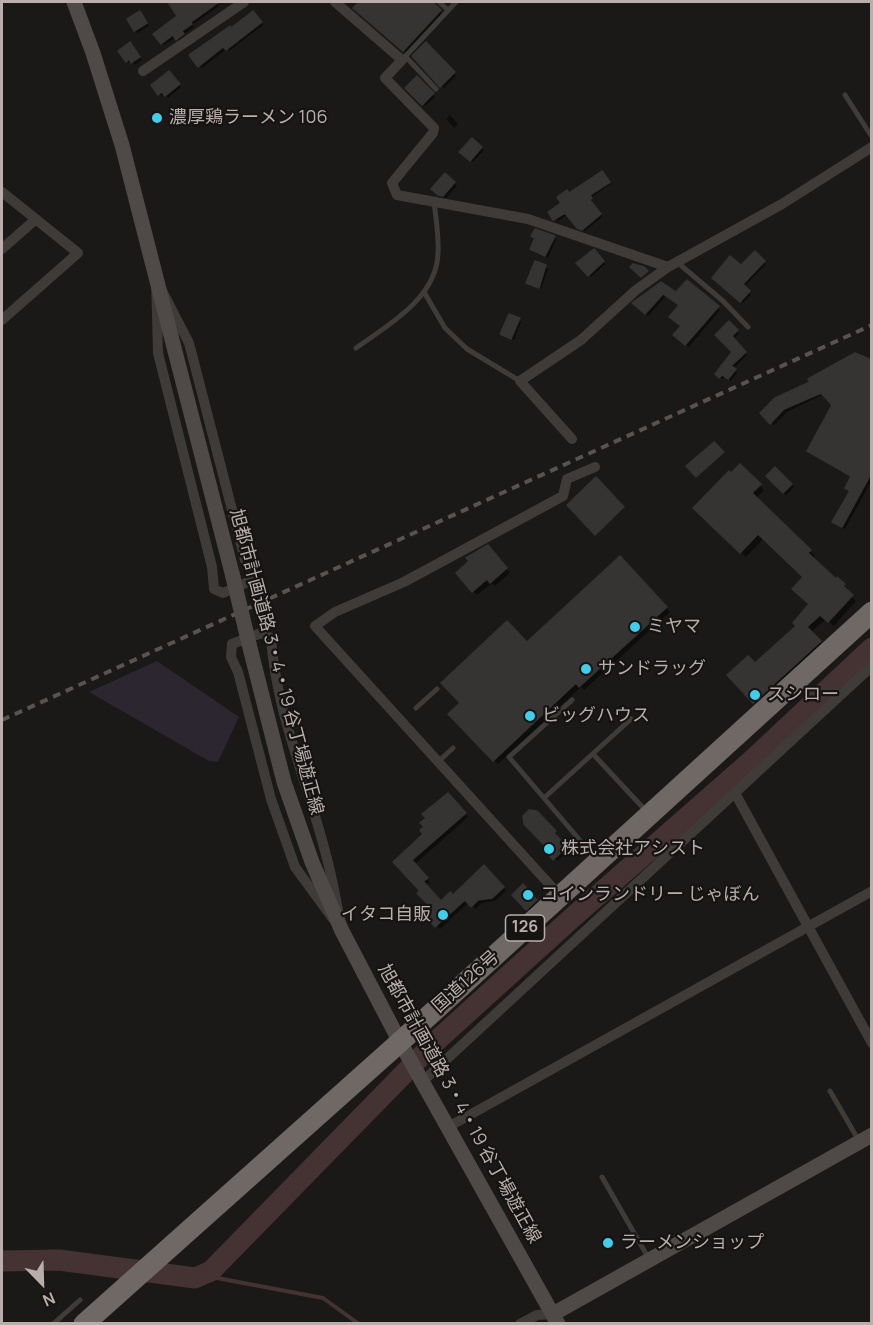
<!DOCTYPE html>
<html>
<head>
<meta charset="utf-8">
<style>
	body { margin:0 }
	#map { position:relative; width:873px; height:1325px; overflow:hidden; background:#1a1918; font-family:Manrope,sans-serif }
	canvas { display:block }
	.frame { position:absolute; inset:0; border:3px solid #b9aeab; pointer-events:none }
	.north { position:absolute; left:12px; top:1253px; width:60px; height:60px; -webkit-text-stroke:4px #151413; paint-order:stroke; rotate:157deg; font-size:16px; font-weight:700; line-height:24px; text-align:center; color:#b9aeab }
	.north::after { content:''; display:block; margin:auto; width:21px; height:27px; background:#b9aeab; clip-path:polygon(50% 0,100% 100%,50% 72%,0 100%) }
</style>
</head>
<body>
<div id="map">
<canvas width="873" height="1325"></canvas>
<div class="frame"></div>
<div class="north">N</div>
</div>
<script>
const ctx = document.querySelector('canvas').getContext('2d');
ctx.lineJoin = 'round';
function paint(path, color) {
  ctx.fillStyle = color;
  ctx.fill(path, 'evenodd');
}
function stroke(path, color, width, dash) {
  ctx.strokeStyle = color;
  ctx.lineWidth = width;
  ctx.lineCap = dash ? 'butt' : 'round';
  ctx.setLineDash(dash || []);
  ctx.stroke(path);
}
function label(font, color, halo, rows, align = 'center') {
  ctx.font = font + ' Manrope,"Noto Sans JP",sans-serif';
  ctx.lineWidth = 4.5;
  ctx.setLineDash([]);
  ctx.textBaseline = 'middle';
  ctx.strokeStyle = halo;
  ctx.fillStyle = color;
  for (const [text, x, y, turn = 0] of rows) {
    ctx.save();
    ctx.translate(x, y);
    ctx.rotate((+turn || 0) * Math.PI / 180);
    ctx.textAlign = isNaN(turn) ? turn : align;
    if (halo) ctx.strokeText(text, 0, 0);
    ctx.fillText(text, 0, 0);
    ctx.restore();
  }
}
paint(new Path2D(`
	M157 661 239 717 218 762 209 761 89 692Z`), '#2b262f');
paint(new Path2D(`
	M169 2H216L219 6 192 25 194 27 184 34 185 37 179 41 176 37 164 45 162 43 179 17Z
	M361 2H439L437 9 443 15 407 53 355 8Z
	M142 15 149 26 138 33 135 30Z
	M256 15 263 25 229 51 227 49 202 68 199 66 231 30Z
	M426 44 456 76 444 88 414 56Z
	M132 47 142 60 135 65 132 61 129 63 127 61Z
	M172 75 181 87 168 98 165 94 162 96 159 94Z
	M417 78 435 97 425 106 407 88Z
	M450 115 458 124 454 128 446 119Z
	M472 140 484 150 473 162 461 152Z
	M446 175 457 186 446 198 442 197 434 189Z
	M604 175 610 184 591 198 592 201 590 202 602 217 585 231 581 230 568 214 558 221 550 212 563 203 570 195Z
	M554 237 556 240 548 258 531 249 536 239Z
	M593 251 605 264 591 277 578 263Z
	M755 254 766 264 744 287 751 295 743 303 714 278 741 267Z
	M545 267 548 269 541 289 530 285 528 282Z
	M687 282 720 310 689 347 675 335 683 326 681 306 666 296 648 316 635 304 661 283 676 294Z
	M519 320 521 322 514 340 505 336 502 334Z
	M729 323 739 333 733 340 747 355 733 369 737 373 731 381 725 376 722 379 717 374 734 352Z
	M872 362V480L845 529 834 522 851 492 846 488 853 477 809 451 834 405 824 394 787 412 774 425 762 413Z
	M714 444 723 454 698 476 688 466Z
	M740 466 764 490 756 499 815 556 812 559 836 581 837 580 844 585 848 590 847 592 856 601 834 626 826 619 811 632 824 647 759 707 729 675 755 665 798 626 810 604 805 577 764 538 746 557 695 508Z
	M775 469 794 487 786 495 768 476Z
	M596 480 624 509 596 534 569 505Z
	M492 551 510 573 495 586 492 583 477 595 473 591 471 561Z
	M620 558 670 612 584 690 581 687 498 764 450 714Z
	M448 795 468 817 414 865 430 882 425 886 441 903 453 897 484 867 506 891 495 901 482 903 476 909 469 902 440 929 427 916 434 909 422 891 395 862 425 834Z
	M536 813 557 834 555 836 568 851 557 861 545 848 547 846Z
	M523 887 539 903 530 911 514 895Z`), '#0007');
stroke(new Path2D(`
	M201 1275 323 1298 359 1324`), '#453334', 4);
stroke(new Path2D(`
	M2 1261 59 1260 195 1278 211 1271 433 1044 573 917 750 762 872 648`), '#453334', 21);
const building = new Path2D(`
	M168 2H219L191 22 192 24 182 31 184 34 176 40 173 35 161 44 153 34 177 16Z
	M359 2H433L441 10 403 51 353 8Z
	M140 11 147 23 134 31 127 19Z
	M253 11 262 22 226 50 223 47 198 67 189 55 230 26 231 28Z
	M130 42 140 57 131 63 129 59 126 62 118 51Z
	M426 42 455 72 440 87 412 56Z
	M169 71 180 84 165 96 162 92 158 95 151 85Z
	M417 76 434 93 422 105 405 88Z
	M472 138 482 147 470 161 459 152Z
	M602 171 610 182 590 195 592 198 590 200 601 214 582 230 577 228 565 213 553 220 548 212 561 203 557 197 567 190 569 193Z
	M445 173 455 182 443 196 438 195 431 189Z
	M535 229 555 236 545 256 530 249 535 238 531 236Z
	M594 249 604 261 588 276 576 263Z
	M755 251 765 261 743 284 750 291 740 302 712 278 730 256 741 265Z
	M535 261 546 265 539 288 526 283Z
	M633 264 644 267 648 271 641 277 630 267Z
	M687 280 719 306 685 345 673 335 681 326 669 317 679 305 663 294 645 314 632 303 661 282 676 292Z
	M509 314 520 318 511 339 500 334Z
	M729 321 738 330 732 336 746 352 731 366 736 369 728 379 722 375 719 378 715 374 732 352 715 335Z
	M855 353 872 360V472L842 527 832 522 850 491 845 488 851 476 807 451 832 405 821 393 784 409 770 424 760 413 775 398 810 382 808 379Z
	M714 442 724 452 696 477 686 466Z
	M740 464 761 484 752 493 811 550 808 553 836 579 837 577 845 584 843 586 853 595 828 622 820 615 807 627 821 641 753 703 727 675 748 656 755 663 796 626 793 623 809 604 792 589 803 577 758 534 740 553 693 508 729 471 731 473Z
	M775 467 792 484 783 493 766 476Z
	M596 477 624 507 595 535 567 505Z
	M488 545 507 568 490 583 487 579 472 592 456 573 469 561 466 558Z
	M620 556 667 607 579 687 576 683 493 761 448 714 460 703 441 683 507 621 527 642Z
	M448 793 466 813 412 860 428 878 423 881 441 901 450 892 453 895 484 865 504 887 492 898 478 900 471 907 465 900 435 927 425 916 432 909 417 893 420 891 393 862 423 834 420 830 424 827 420 823 426 818 422 814Z
	M529 810 537 811 556 831 554 833 567 847 553 860 543 848 545 846 524 824 523 816Z
	M523 884 537 900 526 910 512 895Z`);
paint(building, '#363433');
stroke(building, '#363432', 1.5);
stroke(new Path2D(`
	M439 2 448 10
	M405 56 436 89
	M402 60 456 2
	M845 95 872 137
	M677 262 723 301 748 327
	M424 292 445 328 467 349 520 381
	M356 348C388 325 437 298 438 253 439 236 436 218 434 202
	M572 700 509 757 595 858
	M416 708 437 689
	M593 754 647 812
	M439 761 453 748
	M544 798 631 719
	M830 1091 859 1141
	M602 1177 649 1259
	M53 1324 80 1300`), '#3f3b39', 5);
stroke(new Path2D(`
	M335 2 402 60 385 78 434 128 433 133 392 183 397 195 528 219 668 267
	M143 71 244 2
	M2 192 78 253 2 320
	M2 249 36 219
	M156 279 189 343 245 560 253 574 248 582 223 593 214 589 212 567 158 353Z
	M572 439 520 381 581 340 636 290 668 267 782 204 872 147
	M261 633 271 638C276 713 308 783 326 855 333 880 337 906 342 931L295 867 271 799 238 672 231 657 232 644Z
	M735 793 872 1043
	M560 896 315 626 335 612 404 582 563 496 567 479 595 467
	M423 1081 872 666
	M448 1127 872 891
	M520 1324 537 1315 553 1314`), '#3f3b39', 10);
stroke(new Path2D(`
	M74 2 93 53 122 145 233 577
	M249 644 284 782 312 862 342 931 400 1042 558 1324
	M553 1314 872 1135`), '#4f4947', 15);
stroke(new Path2D(`
	M84 1324 400 1042 872 612`), '#706865', 21);
stroke(new Path2D(`
	M2 720 872 325`), '#585250', 4, [8, 6]);
stroke(new Path2D(`
	M233 577 249 644`), '#4f4947', 15);
for (const [x, y, r, color] of [
	[157,118,6,"#40ceea"],
	[635,627,6,"#40ceea"],
	[586,669,6,"#40ceea"],
	[755,695,6,"#40ceea"],
	[530,716,6,"#40ceea"],
	[549,849,6,"#40ceea"],
	[528,895,6,"#40ceea"],
	[443,915,6,"#40ceea"],
	[608,1243,6,"#40ceea"]
]) {
  const dot = new Path2D();
  dot.arc(x, y, r, 0, 2 * Math.PI);
  ctx.fillStyle = color;
  ctx.fill(dot);
  stroke(dot, '#151413', 2);
}
for (const [x, y, w] of [
	[525,928,39]
]) {
  const box = new Path2D();
  box.roundRect(x - w / 2, y - 13, w, 26, 4.5);
  ctx.fillStyle = '#151413';
  ctx.fill(box);
  stroke(box, '#b9aeab', 1.5);
}
label('bold 16px', '#b9aeab', null, [
	["126",525,928]
]);
label('18px', '#b9aeab', '#151413', [
	["濃厚鶏ラーメン 106",169,118],
	["ミヤマ",647,627],
	["サンドラッグ",598,669],
	["スシロー",767,695],
	["ビッグハウス",542,716],
	["株式会社アシスト",561,849],
	["コインランドリー じゃぼん",540,895],
	["イタコ自販",431,915,"right"],
	["ラーメンショップ",620,1243]
], 'left');
label('18px', '#b9aeab', '#151413', [
	["旭都市計画道路 3・4・19 谷丁場遊正線",276,662,75],
	["国道126号",466,982,-42],
	["旭都市計画道路 3・4・19 谷丁場遊正線",459,1104,61]
]);
</script>
</body>
</html>
